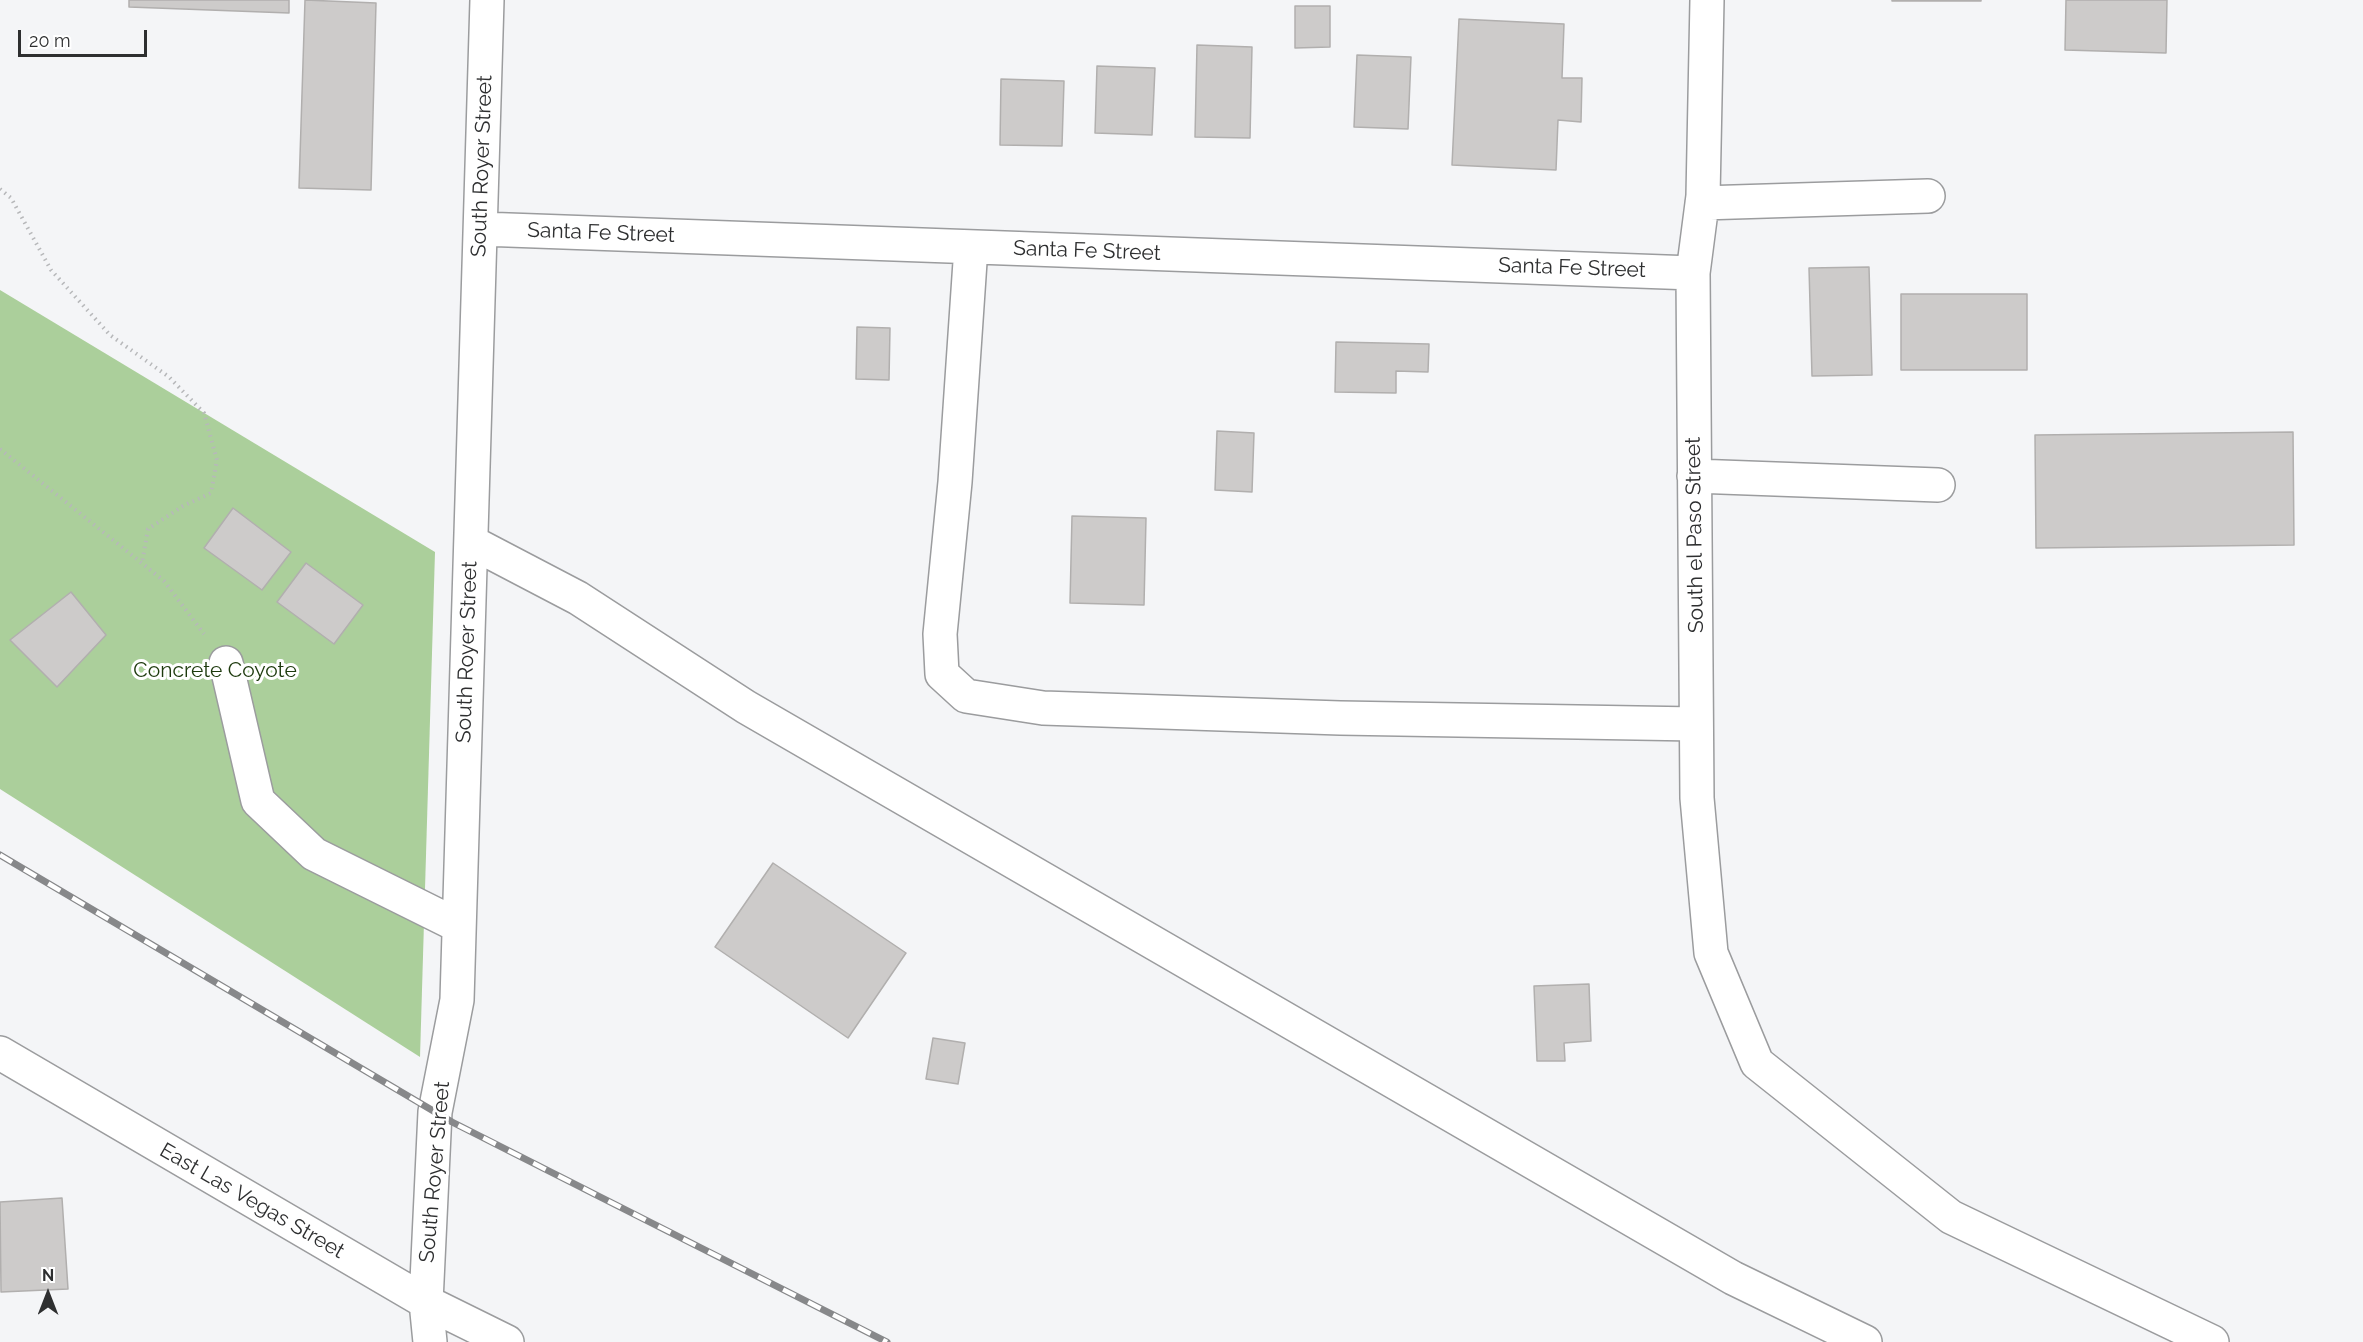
<!DOCTYPE html>
<html>
<head>
<meta charset="utf-8">
<style>
	body { margin:0 }
	#map { position:relative; width:2363px; height:1342px; overflow:hidden; background:#f4f5f7; font-family:Raleway,sans-serif }
	canvas { display:block }
	.north { position:absolute; left:18px; top:1264px; width:60px; height:60px; -webkit-text-stroke:4px #fff; paint-order:stroke; rotate:0deg; font-size:16px; font-weight:700; line-height:24px; text-align:center; color:#2e2f30 }
	.north::after { content:''; display:block; margin:auto; width:21px; height:27px; background:#2e2f30; clip-path:polygon(50% 0,100% 100%,50% 72%,0 100%) }
	.scale { position:absolute; left:18px; top:30px; width:129px; height:27px; box-sizing:border-box; border:3px solid #2e2f30; border-top:0; padding-left:8px; font-size:18px; line-height:21px; white-space:nowrap; color:#2e2f30; -webkit-text-stroke:4px #fff; paint-order:stroke }
</style>
</head>
<body>
<div id="map">
<canvas width="2363" height="1342"></canvas>
<div class="north">N</div>
<div class="scale">20 m</div>
</div>
<script>
const ctx = document.querySelector('canvas').getContext('2d');
ctx.lineJoin = 'round';
function paint(path, color) {
  ctx.fillStyle = color;
  ctx.fill(path, 'evenodd');
}
function stroke(path, color, width, dash) {
  ctx.strokeStyle = color;
  ctx.lineWidth = width;
  ctx.lineCap = dash ? 'butt' : 'round';
  ctx.setLineDash(dash || []);
  ctx.stroke(path);
}
function label(font, color, halo, rows, align = 'center') {
  ctx.font = font + ' Raleway,sans-serif';
  ctx.lineWidth = 6;
  ctx.setLineDash([]);
  ctx.textBaseline = 'middle';
  ctx.strokeStyle = halo;
  ctx.fillStyle = color;
  for (const [text, x, y, turn = 0] of rows) {
    ctx.save();
    ctx.translate(x, y);
    ctx.rotate((+turn || 0) * Math.PI / 180);
    ctx.textAlign = isNaN(turn) ? turn : align;
    if (halo) ctx.strokeText(text, 0, 0);
    ctx.fillText(text, 0, 0);
    ctx.restore();
  }
}
paint(new Path2D(`
	M0 290 435 552 420 1057 0 789Z`), '#abcf9b');
const building = new Path2D(`
	M129 0H289V13L129 7Z
	M305 0 376 3 371 190 299 188Z
	M1892 0H1981V1H1892Z
	M2066 0H2167L2166 53 2065 50Z
	M1295 6H1330V47L1295 48Z
	M1459 19 1564 24 1562 78H1582L1581 122 1558 120 1556 170 1452 165Z
	M1197 45 1252 47 1250 138 1195 137Z
	M1357 55 1411 57 1408 129 1354 127Z
	M1097 66 1155 68 1152 135 1095 133Z
	M1001 79 1064 81 1062 146 1000 145Z
	M1869 267 1872 375 1812 376 1809 268Z
	M1901 294H2027V370H1901Z
	M857 327 890 328 889 380 856 379Z
	M1336 342 1429 344 1428 372 1396 371V393L1335 392Z
	M1217 431 1254 433 1252 492 1215 490Z
	M2293 432 2294 545 2036 548 2035 435Z
	M233 508 291 552 262 590 204 548Z
	M1072 516 1146 518 1144 605 1070 603Z
	M306 563 363 605 334 644 277 602Z
	M71 592 106 635 57 687 10 640Z
	M773 863 906 953 848 1038 715 947Z
	M1589 984 1591 1041 1564 1043 1565 1061H1537L1534 986Z
	M933 1038 965 1043 958 1084 926 1079Z
	M62 1198 68 1289 1 1292 0 1202Z`);
paint(building, '#cdcbca');
stroke(building, '#b1afae', 1.5);
const minor = new Path2D(`
	M1707 0 1703 196 1693 273 1697 798 1711 953 1757 1063 1951 1217 2212 1342
	M1702 203 1928 196
	M481 229 1693 273
	M971 247 955 482 940 634 942 674 966 696 1043 708 1340 718 1696 724
	M1694 476 1938 485
	M471 542 578 598 746 707 1733 1278 1865 1342
	M226 663 258 801 314 854 459 926
	M0 1053 426 1302 507 1342
	M430 1342 426 1302 435 1112 457 1000 487 0`);
stroke(minor, '#9b9c9e', 36);
stroke(new Path2D(`
	M0 189 11 198 51 270 110 335 169 377 204 413 217 460 211 493 183 506 148 529 142 563
	M0 449 164 581 204 634`), '#b7b8ba', 4, [1.5, 4.5]);
stroke(minor, '#fff', 33);
const rail = new Path2D(`
	M0 855 452 1122 887 1342`);
stroke(rail, '#87888a', 7);
stroke(rail, '#fff', 4.5, [14]);
label('21px', '#2e2f30', '#fff', [
	["South Royer Street",482,166,-88],
	["Santa Fe Street",601,233,2],
	["Santa Fe Street",1087,251,2],
	["Santa Fe Street",1572,268,2],
	["South el Paso Street",1695,535,-91],
	["South Royer Street",467,652,-88],
	["South Royer Street",435,1172,-85],
	["East Las Vegas Street",252,1201,30]
]);
label('21px', '#1d3a0d', '#fff', [
	["Concrete Coyote",215,671]
]);
</script>
</body>
</html>
